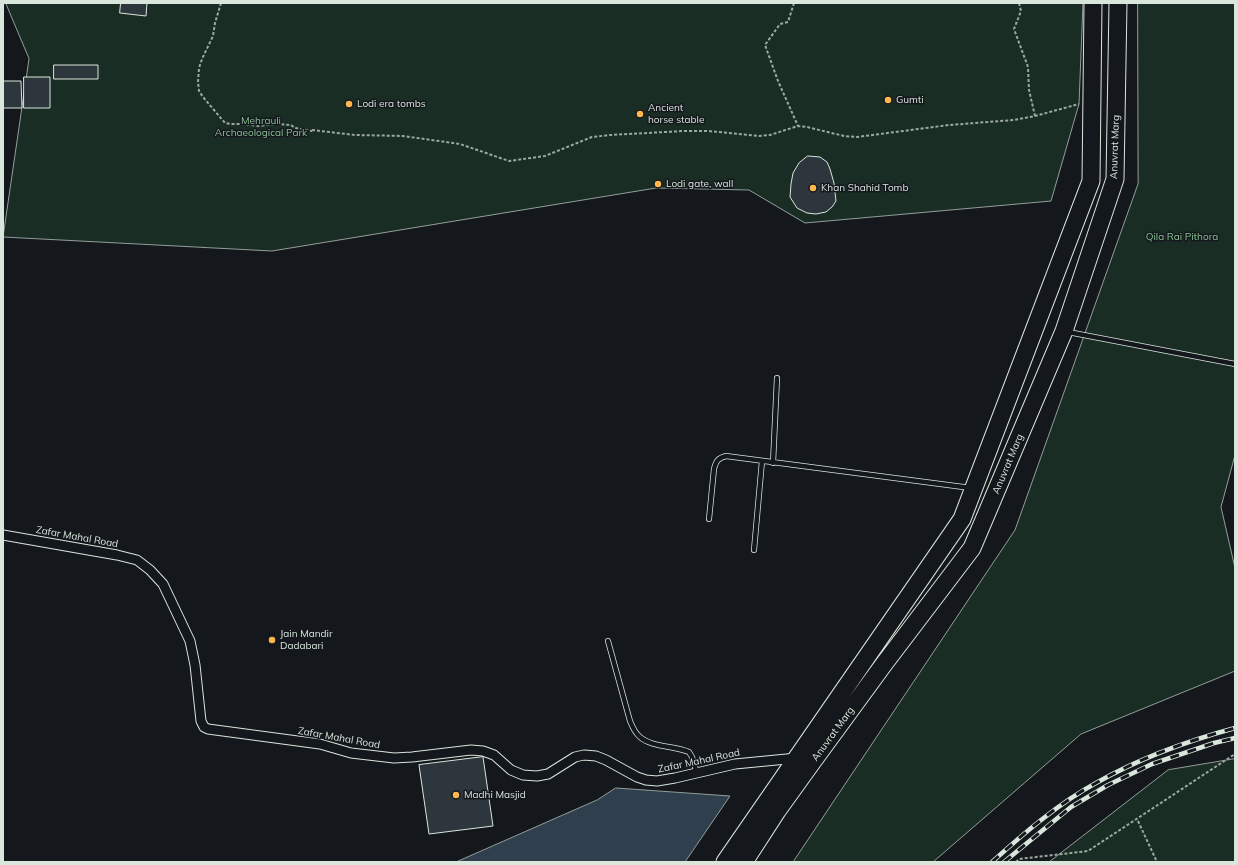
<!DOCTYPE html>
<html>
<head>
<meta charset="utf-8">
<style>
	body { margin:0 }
	#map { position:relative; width:1238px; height:865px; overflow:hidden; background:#14181c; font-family:Mulish,sans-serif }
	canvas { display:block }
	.frame { position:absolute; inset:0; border:4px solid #d8e6dc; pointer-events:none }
</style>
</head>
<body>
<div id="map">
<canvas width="1238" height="865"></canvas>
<div class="frame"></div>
</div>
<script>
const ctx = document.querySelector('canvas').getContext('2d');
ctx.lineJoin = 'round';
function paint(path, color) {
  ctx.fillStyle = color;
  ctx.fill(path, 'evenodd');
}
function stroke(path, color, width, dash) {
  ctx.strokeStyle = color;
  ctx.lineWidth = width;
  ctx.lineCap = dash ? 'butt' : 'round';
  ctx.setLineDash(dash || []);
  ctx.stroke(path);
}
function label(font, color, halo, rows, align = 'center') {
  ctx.font = font + ' Mulish,sans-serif';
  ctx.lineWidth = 3;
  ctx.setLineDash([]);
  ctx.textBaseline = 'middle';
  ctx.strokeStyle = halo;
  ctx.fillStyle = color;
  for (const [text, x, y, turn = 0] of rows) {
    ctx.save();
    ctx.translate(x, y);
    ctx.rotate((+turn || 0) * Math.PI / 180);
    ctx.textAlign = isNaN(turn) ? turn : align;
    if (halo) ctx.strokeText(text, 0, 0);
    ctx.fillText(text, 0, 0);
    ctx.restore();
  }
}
const green = new Path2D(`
	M6 3H1083L1079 104 1051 201 805 223 749 190 656 188 272 251 3 237 29 59Z
	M1138 3H1235V455L1221 507 1235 568V671L1081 734 933 862H793L1015 530 1138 184Z
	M1235 759V862H1049L1168 770Z`);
paint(green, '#1a2d24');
stroke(green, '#939e99', 1);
const water = new Path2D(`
	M616 788 730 796 685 862H456L597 800Z`);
paint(water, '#2f3f4d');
stroke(water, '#939e99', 1);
const building = new Path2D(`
	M121 3H147L146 16 120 13Z
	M54 65H98V79H54Z
	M24 77H50V108H24Z
	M3 81H21L22 108H3Z
	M808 156 820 157 827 162 830 169 834 183 836 201 832 207 826 212 816 214 807 213 797 208 790 197 791 184 793 173 799 163Z
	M483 757 493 826 429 834 419 765Z`);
paint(building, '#2c363c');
stroke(building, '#d8e6dc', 1);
const lane = new Path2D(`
	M1068 332 1235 364
	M773 463 777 378
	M709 519 714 469C716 461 718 458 726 456L971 488
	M754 550 762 461
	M608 641 630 721C632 726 635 733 640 737 651 747 675 746 689 752L692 757 697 773`);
const street = new Path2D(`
	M3 535 117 555 137 560 150 570 163 584 190 641 195 665 201 721 204 727 208 729 320 744 351 753 394 758 412 757 471 750 483 751 494 755 511 770 523 775 537 776 548 774 575 757 584 755 596 756 606 760 637 777 646 780 657 781 675 778 735 764 797 758`);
const highway = new Path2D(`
	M725 862 962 519 1091 181 1093 3
	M744 862 777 811 813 761 884 664 972 548 1064 331 1115 179 1118 3`);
stroke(lane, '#d8e6dc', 6);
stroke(street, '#d8e6dc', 11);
stroke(highway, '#d8e6dc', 19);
stroke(new Path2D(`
	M221 3 215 23 213 36 202 59 199 68 198 82 199 91 203 97 225 123 231 124H243L258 126 277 124 291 125 295 128 312 131
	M794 3 788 22 780 24 765 45 778 81 798 126
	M1019 3 1021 11 1014 29 1028 67 1029 90 1035 116
	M312 130 355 135 403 136 460 144 509 161 545 156 592 137 610 135 684 131H708L759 136 770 135 798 126 807 127 844 136 857 137 949 125 1014 120 1035 116 1079 104
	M1138 821 1157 862
	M1016 862 1019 859 1088 851 1235 754`), '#9da8a2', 2, [3, 2]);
stroke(lane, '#14181c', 4.5);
stroke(street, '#14181c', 9);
stroke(highway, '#14181c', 17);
const rail = new Path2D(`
	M992 862C1023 834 1059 803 1096 783 1140 758 1187 741 1235 728
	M1004 862 1071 807 1108 785 1152 764 1214 743 1235 738`);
stroke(rail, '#d8e6dc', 4.5);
stroke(rail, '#14181c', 3, [9]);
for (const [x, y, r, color] of [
	[888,100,4,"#ffb74d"],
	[349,104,4,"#ffb74d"],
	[640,114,4,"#ffb74d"],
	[658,184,4,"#ffb74d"],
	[813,188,4,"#ffb74d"],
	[272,640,4,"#ffb74d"],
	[456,795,4,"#ffb74d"]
]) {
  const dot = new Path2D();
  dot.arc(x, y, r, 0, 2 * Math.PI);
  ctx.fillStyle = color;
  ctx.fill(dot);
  stroke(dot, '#14181c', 1.5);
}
label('10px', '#d8e6dc', '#14181c', [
	["Gumti",896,100],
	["Lodi era tombs",357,104],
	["Ancient",648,108],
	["horse stable",648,120],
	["Lodi gate, wall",666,184],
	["Khan Shahid Tomb",821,188],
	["Jain Mandir",280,634],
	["Dadabari",280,646],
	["Madhi Masjid",464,795]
], 'left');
label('10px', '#8ac095', '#14181c', [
	["Mehrauli",261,121],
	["Archaeological Park",261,133],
	["Qila Rai Pithora",1182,237]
]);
label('10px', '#d8e6dc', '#14181c', [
	["Anuvrat Marg",1115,147,-88],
	["Anuvrat Marg",1008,464,-67],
	["Zafar Mahal Road",77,537,10],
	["Anuvrat Marg",833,734,-54],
	["Zafar Mahal Road",339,738,10],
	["Zafar Mahal Road",699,761,-12]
]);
</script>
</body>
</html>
